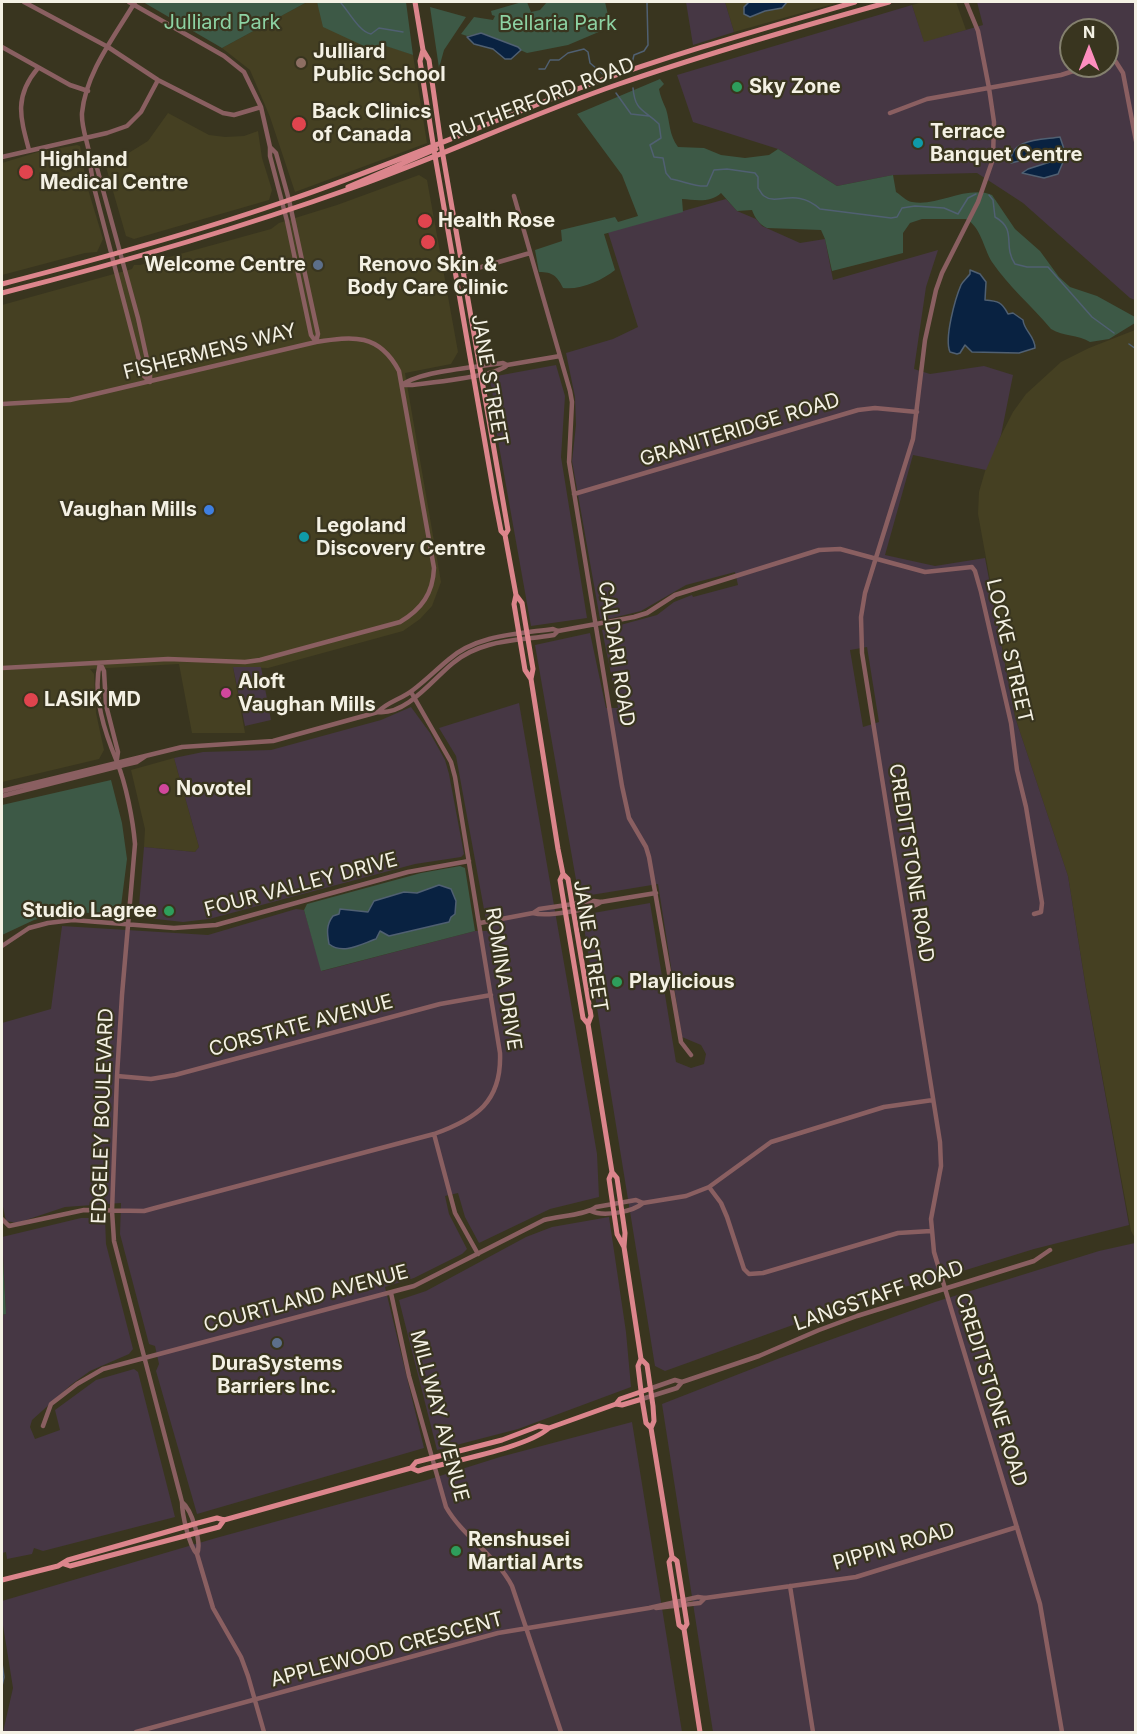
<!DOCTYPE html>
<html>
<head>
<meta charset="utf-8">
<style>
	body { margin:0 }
	#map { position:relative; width:1137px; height:1734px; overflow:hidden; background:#39351f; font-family:Inter,sans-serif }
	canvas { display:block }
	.frame { position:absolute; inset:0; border:3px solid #f4f1e4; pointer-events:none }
	.north { position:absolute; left:1059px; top:18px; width:60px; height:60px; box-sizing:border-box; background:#39351f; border:2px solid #84806e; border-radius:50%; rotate:0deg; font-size:16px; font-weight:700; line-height:24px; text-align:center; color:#f4f1e4 }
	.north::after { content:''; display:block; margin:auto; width:21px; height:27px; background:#fd8ebe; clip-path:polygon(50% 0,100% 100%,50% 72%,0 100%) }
</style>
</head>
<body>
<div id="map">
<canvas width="1137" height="1734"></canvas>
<div class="frame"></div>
<div class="north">N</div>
</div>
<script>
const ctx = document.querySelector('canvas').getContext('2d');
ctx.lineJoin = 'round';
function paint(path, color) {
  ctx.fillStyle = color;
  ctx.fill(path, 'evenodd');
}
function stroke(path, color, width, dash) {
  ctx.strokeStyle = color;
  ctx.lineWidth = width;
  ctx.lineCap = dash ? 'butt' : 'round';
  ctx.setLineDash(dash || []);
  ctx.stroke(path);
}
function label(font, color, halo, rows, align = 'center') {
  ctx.font = font + ' Inter,sans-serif';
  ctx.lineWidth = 4.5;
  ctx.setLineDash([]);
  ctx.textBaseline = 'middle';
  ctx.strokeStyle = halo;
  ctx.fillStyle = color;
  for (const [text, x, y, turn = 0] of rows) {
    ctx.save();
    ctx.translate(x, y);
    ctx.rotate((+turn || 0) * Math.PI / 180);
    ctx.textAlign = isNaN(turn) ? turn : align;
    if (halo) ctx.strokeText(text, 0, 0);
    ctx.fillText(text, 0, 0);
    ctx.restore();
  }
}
paint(new Path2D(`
	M307 2H317L318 6 386 45 413 55 427 143 295 192 270 117 250 70 222 48Z
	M725 2H840L734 32Z
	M923 2H956L966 30 924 43 912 5Z
	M168 113 209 135 225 137 244 136 258 131 262 158 272 190 269 200 134 239 126 236 104 160 127 154 148 141Z
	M77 145 80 146 87 186 103 239 97 252 85 253 2 275V163L38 152Z
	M419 175 427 180 458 352 451 364 405 373 441 582 432 606 420 619 403 631 268 668 233 667 245 733H192L179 664 90 669 94 674 96 713 104 750 99 759 2 782V305L132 269 134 265H140L271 229 279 223 337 205Z
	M1135 330V1238L1131 1231 1086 988 1068 876 1015 717 978 514 979 492 988 461 1013 412 1026 394 1061 362 1089 348Z
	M174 758 199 847 195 852 144 847 145 829 131 770Z`), '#454022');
paint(new Path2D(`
	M686 2H725L734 32 693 45Z
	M977 2H1135V300L1130 298 1023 203 977 173 893 175 837 186 778 149 693 122 677 75 912 5 924 42 983 25ZM1071 30H1107V66H1071Z
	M726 199 737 211 756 219 762 226 800 243 825 239 833 280 938 250 926 287 914 369 930 374 984 366 1013 375 1001 435 986 470 913 455 885 555 935 566 985 558 1015 717 1068 876 1086 989 1129 1225 1034 1249 966 1270 879 1294 665 1371 655 1366 582 915 650 903 676 1062 691 1068 704 1064 706 1054 701 1045 682 1037 658 884 579 897 535 645 590 633 606 708H618L602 630 657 615 674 602 692 595 693 597 738 585 735 572 686 585 641 611 608 619H600L572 461 576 425 575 397 566 353 613 339 638 327 608 232ZM867 647 879 722 863 727 850 650Z
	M556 365 565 396 561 457 587 618 531 626 496 429 492 389 489 379 491 377Z
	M233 667H261L271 720 245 726Z
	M519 703 597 1154 599 1197 550 1209 479 1243 465 1217 458 1193 445 1196 449 1214 467 1249 462 1254 414 1278 385 1287 424 1448 197 1514 156 1371 159 1364 155 1346 149 1344 120 1234 121 1203 65 1207 17 1223 6 1221 2 1202V1023L51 1009 62 926 208 935 296 909 304 910 322 971 475 931H488L456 756 439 728Z
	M411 707 430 733 445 760 449 774 464 854 461 857 415 864 209 919 183 922 138 917 144 847 195 852 199 847 174 758 203 752 271 750 381 720Z
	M609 1217 626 1332 631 1387 518 1429 437 1450 399 1300 426 1291 526 1237 552 1227Z
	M81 1218H105L106 1244 133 1349 129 1354 90 1371 72 1384 32 1420 30 1427 35 1439 60 1430 55 1410 96 1380 134 1369 138 1372 175 1517 43 1551 34 1548 32 1554 7 1559 6 1552 2 1553V1315L6 1314 2 1237Z
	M1135 1243V1732H713L662 1404 780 1358 935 1302 1099 1251Z
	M632 1422 682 1732H3L13 1688 2 1619V1601L216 1538 427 1480 500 1457Z`), '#463744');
paint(new Path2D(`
	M143 2H307L222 48Z
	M317 2H406L413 55 386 46 379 53 323 27Z
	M522 2H527L531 12 540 10 547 2H605L608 15 601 31 568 45 527 53 481 33 467 36 461 34 474 17 493 20 495 16 492 15 491 11Z
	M430 7 466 17 444 50 439 68Z
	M660 79 664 84 659 89C660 96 663 102 666 109 670 122 669 135 678 147L704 148 721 155 745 158 769 155 778 149 837 186 893 175 896 192C901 195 906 201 912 202 938 207 966 185 992 195L1015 229 1040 251 1059 277 1070 287 1097 296 1135 317V323L1109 339 1090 342C1077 334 1064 337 1051 329 1032 306 1008 286 992 262 983 247 981 227 966 219H922L910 223 903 233V253L832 271 825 239 821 230 767 228C759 224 755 218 752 210L737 211 721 193C711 203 695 200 682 199L683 212 604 234 615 270C601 281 581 290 563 288 557 276 553 272 539 272L535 250 562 241 561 230 615 217 618 222 638 216 622 175 577 114Z
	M111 780 122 823 127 859 120 914 64 912 34 920 2 935V805Z
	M460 866 465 868 475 931 321 971 304 910 307 904 421 873Z
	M2 1243 6 1314 2 1315Z`), '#3d5946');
const water = new Path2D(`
	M749 2H787L782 8 765 11 750 17 744 14V7Z
	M481 33 518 47 521 50 511 59H505L493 49 474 44 467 37Z
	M1060 137 1066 155 1058 174 1044 178 1022 173 1028 169 1050 162 1051 157 1048 154 1011 163C1009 138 1043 140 1060 137Z
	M970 270 980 274 986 282 985 300C998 301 1002 302 1008 314L1013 313 1023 320C1024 331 1035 336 1035 348L1019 353 972 352 965 345 960 353 957 354 950 352C944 339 955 299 961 285 963 281 967 278 970 274Z
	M439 885 451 889 456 901 455 914 451 917 449 922 389 936 380 931 376 939C361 944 343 955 329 944 327 933 326 925 333 916L339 914 340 909 368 912 374 901 404 892 417 893Z`);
paint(water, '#092241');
stroke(water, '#506072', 1.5);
stroke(new Path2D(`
	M340 2C348 10 359 32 371 34L379 28 403 32
	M631 67 634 55 644 51 648 45 647 2
	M539 69H545L550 60H559L568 53 584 49 588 52 590 63 604 75
	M633 88C635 111 643 109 659 124L661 138 650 145 654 157 663 158 666 173 671 179C684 181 694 187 707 186L714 170 727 169 755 173 758 177V188C760 190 761 194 764 196 777 206 796 187 820 209L891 218 897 217 902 208 915 206 944 208 958 214 968 198 976 194
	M616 93 631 114 649 116
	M989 195 993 200 995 217C1018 230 1002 245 1015 264L1027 267H1048L1092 317 1114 333
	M1129 344 1136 349
	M2 1663 4 1677 2 1686`), '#506072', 1.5);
stroke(new Path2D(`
	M24 2 108 47 158 80 223 113 234 115 261 107
	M129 2 224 56 244 72 261 107 270 147V156L287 221 311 335 316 342
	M135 2C115 36 86 72 82 113 81 129 89 144 90 159 91 172 92 182 96 195L143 375 150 382
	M966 2 978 31 989 88 994 122 993 159 978 202 942 273 936 290 925 340 913 439 865 593 861 617 862 653 940 1142 941 1166 931 1219 934 1252 1040 1604 1062 1732
	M2 47 70 85 88 91
	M1107 61 1116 62 1123 73 1136 141
	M890 113 927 99 1061 75 1089 66
	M270 147 276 153 289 200 318 334 316 342
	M29 150C20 117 14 96 38 68
	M2 157 107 133 127 126 141 112 158 80
	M91 160 97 168 138 318 150 373V382
	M514 196 570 391 572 402 569 462 622 786 629 818 646 847 649 857 681 1042 691 1055
	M464 272 530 253
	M402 385C420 371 478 367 503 363L507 365 560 356
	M402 385H411C429 383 498 376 507 365
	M2 404 70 400 316 342C353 336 379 333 399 371L434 568C433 593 422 609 400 622L260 660 245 662 168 659 2 668
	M574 494 858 410 875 408 917 412
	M100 663C92 695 105 733 117 762 126 784 133 820 135 844L122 995 117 1076 112 1211 114 1241 182 1502C182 1514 189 1546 197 1554L213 1608 241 1657 248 1676 264 1732
	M100 663 104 671 106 705 118 752 117 759
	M378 712C387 702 402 699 413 690 425 681 436 670 448 660 476 635 517 634 553 629L558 631 634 617 647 613 675 595 819 550 840 549 925 572 972 567 975 571 981 592 1011 723 1017 770 1026 807 1042 903 1041 912 1034 914
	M2 791 182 747 273 741 378 712C407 715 433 679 453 663 481 639 519 641 554 635L558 631
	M2 796 124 765 137 762 146 756
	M533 913C546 917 591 910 601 902
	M480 923 533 913 539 909 594 901 601 902 656 893
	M2 946 29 928 48 923 73 920 174 928 216 925 408 872 469 861
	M117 1076 151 1079 175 1075 440 1004 491 995
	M434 1134 455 1213 478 1254
	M709 1187 721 1203 727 1217 744 1269 749 1274 763 1273 898 1233 931 1231
	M591 1211C603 1217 633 1212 643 1203
	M2 1219 9 1226 84 1210 144 1211 155 1208 434 1134C476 1119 502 1102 500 1053L455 777 451 762 411 692
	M391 1293 409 1376 446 1507C463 1537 496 1555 512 1586L561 1732
	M649 1389 675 1380 682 1382
	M642 1399 677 1388 682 1382 759 1356 819 1330 857 1316 1034 1261 1050 1250
	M43 1426 51 1404 77 1384 103 1369 414 1286 544 1220C558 1216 586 1215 596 1207L636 1200 643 1203 686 1196 709 1187 771 1142 884 1107 933 1100
	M182 1502C192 1510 202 1543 197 1554
	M790 1586 813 1732
	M656 1608 700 1603 705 1598
	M136 1732 498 1633 649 1608 698 1597 705 1598 856 1577 1017 1527`), '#8a5f61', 4.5);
stroke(new Path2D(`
	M415 2 423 50 429 60 441 144 508 530 505 535
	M423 50 420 61 435 156 495 500 501 531 505 535 516 595 514 604 525 670 531 679
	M348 187 436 149
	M2 284C99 259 197 232 292 199 392 165 489 122 588 85 676 53 766 28 855 2
	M2 293C120 263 237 229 352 188 442 156 529 115 619 84 708 53 799 27 889 2
	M516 595 522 603 533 669 531 679 558 849 563 874 568 879 591 1016 588 1024 612 1172 609 1179 617 1234 624 1247
	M563 874 560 880 583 1018 588 1024
	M612 1172 617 1178 625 1233 624 1247 641 1359 638 1366 642 1399 646 1423 651 1428 672 1557 669 1562 679 1625 684 1629
	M641 1359 647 1365 653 1406 654 1421 651 1428
	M616 1404 622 1405 642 1399
	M411 1468 418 1471C450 1461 527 1448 549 1428L616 1404 620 1399 649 1389
	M672 1557 677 1561 687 1624 684 1629 700 1732
	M64 1564 70 1566 219 1527 224 1520
	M2 1580 58 1566 68 1560 198 1523 217 1518 224 1520 411 1468 416 1462 502 1440 539 1426 549 1428`), '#dc858c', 5);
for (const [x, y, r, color] of [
	[301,63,6,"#8d6e63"],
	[737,87,6,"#2e9e5b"],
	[299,124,8,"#e0444e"],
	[918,143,6,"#0f9aa8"],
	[26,172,8,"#e0444e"],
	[425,221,8,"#e0444e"],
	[428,242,8,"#e0444e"],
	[318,265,6,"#5c6f8a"],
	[209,510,6,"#3f7fe0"],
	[304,537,6,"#0f9aa8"],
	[226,693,6,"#d1479c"],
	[31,700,8,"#e0444e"],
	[164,789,6,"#d1479c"],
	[169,911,6,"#2e9e5b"],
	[617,982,6,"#2e9e5b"],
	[277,1343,6,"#5c6f8a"],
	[456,1551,6,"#2e9e5b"]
]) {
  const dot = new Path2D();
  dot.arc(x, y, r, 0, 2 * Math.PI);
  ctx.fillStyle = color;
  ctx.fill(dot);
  stroke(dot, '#39351f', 2);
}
label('20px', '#8dd2a3', '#39351f', [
	["Julliard Park",222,23],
	["Bellaria Park",558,24]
]);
label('bold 20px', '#f4f1e4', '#39351f', [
	["Julliard",313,52],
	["Public School",313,75],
	["Sky Zone",749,87],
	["Back Clinics",312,112],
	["of Canada",312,135],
	["Terrace",930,132],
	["Banquet Centre",930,155],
	["Highland",40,160],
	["Medical Centre",40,183],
	["Health Rose",438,221],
	["Welcome Centre",306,265,"right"],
	["Renovo Skin &",428,265,"center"],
	["Body Care Clinic",428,288,"center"],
	["Vaughan Mills",197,510,"right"],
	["Legoland",316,526],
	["Discovery Centre",316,549],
	["Aloft",238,682],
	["Vaughan Mills",238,705],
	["LASIK MD",44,700],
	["Novotel",176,789],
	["Studio Lagree",157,911,"right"],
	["Playlicious",629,982],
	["DuraSystems",277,1364,"center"],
	["Barriers Inc.",277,1387,"center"],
	["Renshusei",468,1540],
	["Martial Arts",468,1563]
], 'left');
label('20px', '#f4f1e4', '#39351f', [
	["RUTHERFORD ROAD",542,99,-21],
	["FISHERMENS WAY",210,352,-14],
	["JANE STREET",489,380,80],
	["GRANITERIDGE ROAD",740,430,-17],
	["LOCKE STREET",1009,651,77],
	["CALDARI ROAD",616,654,81],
	["CREDITSTONE ROAD",911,863,81],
	["FOUR VALLEY DRIVE",301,885,-15],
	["JANE STREET",590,946,81],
	["ROMINA DRIVE",503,979,81],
	["CORSTATE AVENUE",301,1026,-15],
	["EDGELEY BOULEVARD",103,1116,-88],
	["LANGSTAFF ROAD",879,1296,-19],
	["COURTLAND AVENUE",306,1299,-15],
	["CREDITSTONE ROAD",991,1390,73],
	["MILLWAY AVENUE",439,1416,75],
	["PIPPIN ROAD",894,1547,-16],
	["APPLEWOOD CRESCENT",387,1650,-15]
]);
</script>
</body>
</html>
